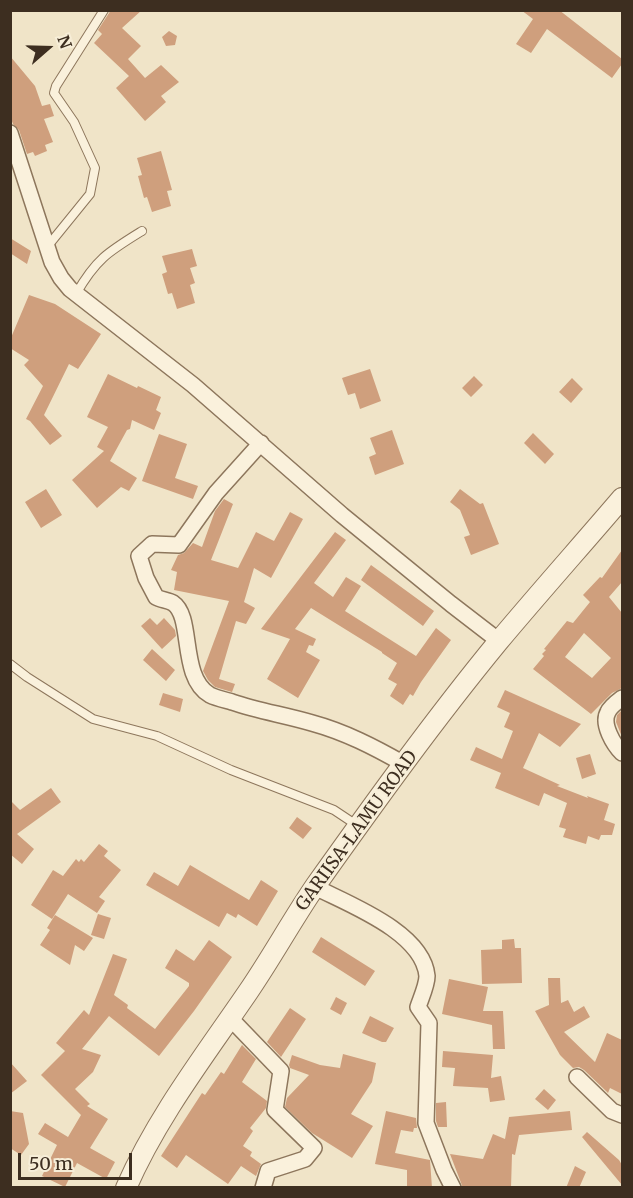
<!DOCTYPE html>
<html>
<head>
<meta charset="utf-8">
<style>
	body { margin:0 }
	#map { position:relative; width:633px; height:1198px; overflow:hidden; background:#f0e4c8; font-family:Merriweather,serif }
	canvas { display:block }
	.frame { position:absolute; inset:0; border:12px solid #3d2e20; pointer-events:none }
	.north { position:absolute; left:18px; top:18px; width:60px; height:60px; -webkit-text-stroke:4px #f7eed8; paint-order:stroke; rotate:70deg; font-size:16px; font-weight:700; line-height:24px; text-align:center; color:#3d2e20 }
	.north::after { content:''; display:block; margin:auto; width:21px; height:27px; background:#3d2e20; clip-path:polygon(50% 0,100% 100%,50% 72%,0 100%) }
	.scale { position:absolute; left:18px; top:1153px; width:114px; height:27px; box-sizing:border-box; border:3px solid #3d2e20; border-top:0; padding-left:8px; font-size:18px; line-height:21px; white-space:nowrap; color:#3d2e20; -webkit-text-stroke:4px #f7eed8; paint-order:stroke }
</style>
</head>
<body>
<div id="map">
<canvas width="633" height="1198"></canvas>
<div class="frame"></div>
<div class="north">N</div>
<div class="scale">50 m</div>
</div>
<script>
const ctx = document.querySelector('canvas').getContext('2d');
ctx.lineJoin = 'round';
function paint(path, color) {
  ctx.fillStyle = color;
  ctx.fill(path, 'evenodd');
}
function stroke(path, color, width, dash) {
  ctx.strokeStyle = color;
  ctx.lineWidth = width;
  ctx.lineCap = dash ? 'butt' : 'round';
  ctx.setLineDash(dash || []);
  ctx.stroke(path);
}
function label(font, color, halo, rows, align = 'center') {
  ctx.font = font + ' Merriweather,serif';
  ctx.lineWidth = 4.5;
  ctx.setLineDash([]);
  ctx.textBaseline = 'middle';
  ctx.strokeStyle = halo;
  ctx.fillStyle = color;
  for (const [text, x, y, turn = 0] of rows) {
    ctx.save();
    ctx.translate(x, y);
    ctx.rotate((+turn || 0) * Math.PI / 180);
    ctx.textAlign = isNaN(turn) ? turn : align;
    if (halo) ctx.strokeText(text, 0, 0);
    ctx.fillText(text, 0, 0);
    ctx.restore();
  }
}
paint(new Path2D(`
	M111 10H142L122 28 141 46 128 59 145 78 161 65 179 82 161 96 166 102 145 121 116 88 129 76 94 43 102 34 98 30Z
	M521 10H559L622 59V64L612 78 547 29 531 53 516 44 533 19Z
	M169 31 177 36 175 45 166 46 162 37Z
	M10 56 35 86 42 106 50 104 54 116 44 119 53 142 45 145 47 151 35 156 33 152 27 154 19 130 13 124 10 116Z
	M161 151 172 190 167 191 171 206 152 212 147 197 144 198 138 176 142 175 137 158Z
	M10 238 31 251 27 264 10 253Z
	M192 249 197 266 190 268 195 283 190 285 195 303 177 309 172 293 168 294 162 274 167 272 162 256Z
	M29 295 55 304 101 334 78 369 69 364 44 415 62 436 50 445 30 421 26 419 43 386 24 365 29 360 10 348V340Z
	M370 369 381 401 360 409 355 393 348 395 342 378Z
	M108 374 137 388 138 386 161 397 156 410 161 413 154 430 132 420 130 429 127 430 110 461 137 478 129 491 121 487 97 508 72 480 104 451 97 447 108 427 87 417Z
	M474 376 483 385 471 397 462 388Z
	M572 378 583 389 571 403 559 392Z
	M392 430 404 464 375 475 369 457 376 454 370 438Z
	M533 433 554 454 545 464 524 443Z
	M159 434 187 444 175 478 198 486 193 499 142 481Z
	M46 489 62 515 41 528 25 502Z
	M460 489 480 504 483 503 499 544 471 555 464 537 470 535 460 510 450 502Z
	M224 499 233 504 211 560 238 568 256 532 274 541 290 512 303 519 271 578 254 568 244 602 255 608 246 624 236 621 219 679 235 684 232 692 215 687 208 680 203 671 229 601 174 590 177 572 171 570 178 555 184 553 193 543 202 547 215 511Z
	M335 532 346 540 314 583 333 597 346 577 361 586 345 611 416 656 436 628 451 640 421 682 413 696 410 694 403 705 390 696 397 684 388 679 397 663 382 653V652L311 608 295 629 316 639 313 646 309 645 306 652 320 660 298 698 267 679 290 639 261 629Z
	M622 550V582L609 597 622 613V688L612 693 591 714 533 669 544 656 542 654 546 650 544 649 567 621 573 623 590 602 583 595 600 577 602 578ZM584 633 611 658 592 678 565 657Z
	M371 565 434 611 423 626 361 580Z
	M150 618 157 625 164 618 175 630 176 636 162 649 141 626Z
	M152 649 175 670 166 681 143 660Z
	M505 690 581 724 560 747 539 733 523 768 560 785 557 786 588 798 587 796 609 804 604 820 615 824 612 835H601L599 840 588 836 586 844 563 837 566 829 559 827 567 803 544 793 539 806 495 788 501 773 470 760 476 747 502 759 513 731 504 727 510 713 497 707Z
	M163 693 183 699 180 712 159 705Z
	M622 710V737L616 722 617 715Z
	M590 754 596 774 582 779 576 758Z
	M51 788 61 802 17 834 34 849 22 864 10 854V800L20 810Z
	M297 817 312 828 303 839 289 828Z
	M99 844 108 851 104 856 121 870 99 897 105 901 97 913 68 894 52 919 31 905 53 870 63 876 76 859 79 862 81 859 84 862Z
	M190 865 249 900 261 880 278 891 257 926 238 914 236 918 227 913 219 927 146 885 154 872 178 886Z
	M98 914 111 918 104 939 91 935Z
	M55 915 93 938 84 951 75 945 70 965 40 945 50 930 47 928Z
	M321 937 375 971 365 986 312 952Z
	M514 939 515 948H521L522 983 482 984 481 950 502 949V940Z
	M209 940 232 957 194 1011 159 1056 109 1016 82 1049 101 1055 93 1072 75 1089 90 1104 87 1106 108 1119 90 1148 115 1162 106 1179 77 1163 65 1187 42 1176 57 1145 38 1134 45 1123 68 1137 81 1115 41 1075 65 1051 56 1043 84 1010 89 1015 113 954 127 959 114 995 128 1005 127 1008 155 1029 189 986V983L165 968 176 949 194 961Z
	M548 978H560L561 1003 568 1000 574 1012 584 1006 590 1017 564 1032 595 1062 607 1033 622 1040V1094L610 1088 608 1093 606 1091 584 1070 579 1067 573 1068 560 1055 535 1011 549 1005Z
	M449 979 488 987 483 1011H503L505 1049H493L492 1025 442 1014Z
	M336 997 347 1003 341 1015 330 1009Z
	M290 1008 306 1019 281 1057 267 1042Z
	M370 1016 394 1028 386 1042H382L362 1033Z
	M242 1045 256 1059 242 1082 267 1101 266 1108 250 1128 253 1131 243 1146 252 1152 250 1156 261 1164 256 1176 241 1166 228 1184 186 1155 177 1168 161 1156 202 1093 205 1095 221 1072 224 1074Z
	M443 1051 493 1055 491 1078 501 1076 505 1100 490 1102 488 1088 453 1086 455 1068 442 1067Z
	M343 1054 376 1063 372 1082 351 1114 373 1126 352 1158 312 1133 285 1107 287 1098 309 1075 290 1068 289 1065 292 1055 320 1065 340 1068Z
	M10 1062 27 1081 10 1094Z
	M544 1089 556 1100 548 1110 535 1099Z
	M446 1102 447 1127H438L436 1121V1103Z
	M10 1111 23 1113 29 1144 21 1155 10 1148Z
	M386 1111 416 1118 417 1128H414L413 1132 401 1130 395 1153 430 1160 432 1188H407V1170L375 1164Z
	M570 1111 572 1130 519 1135 515 1155 512 1154 511 1188H463L450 1154 483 1159 493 1134 505 1139 509 1117Z
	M587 1132 619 1160 622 1165V1185L582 1137Z
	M575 1166 586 1172 579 1188H566Z`), '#cf9f7d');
const service = new Path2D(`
	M47 247 90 194 95 168 74 122 54 93 56 86 104 10
	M76 294C96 259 108 252 142 231
	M10 664 27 677 93 719 157 736 231 770 334 810 358 826`);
const minor = new Path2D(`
	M10 133 52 262 61 278 70 289 193 385 342 515 451 604 499 641
	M261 443 216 493 179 545 152 544 139 556 146 578 156 597C161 600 168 600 173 603 194 617 179 677 210 695 216 698 225 700 232 702 258 711 285 715 312 723 345 732 374 747 404 764
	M622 698C618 701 610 707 608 712 601 724 614 745 622 753
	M315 887C348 904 423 932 427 976 427 985 421 998 418 1007L429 1023 426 1123 444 1170 453 1188
	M230 1018 281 1071 275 1110 314 1148 305 1159 268 1171 263 1188
	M577 1077 612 1111 622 1115`);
const tertiary = new Path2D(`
	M126 1188C157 1117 205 1055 248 992 272 957 292 920 316 885 375 802 434 720 498 642 539 593 581 546 622 498`);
stroke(service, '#8d765c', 10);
stroke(minor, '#8d765c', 18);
stroke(tertiary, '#8d765c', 22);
stroke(service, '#faf1dc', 8);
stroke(minor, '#faf1dc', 15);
stroke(tertiary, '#faf1dc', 20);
label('18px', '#3d2e20', '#f7eed8', [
	["GARIISA-LAMU ROAD",357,831,-54]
]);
</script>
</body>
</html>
